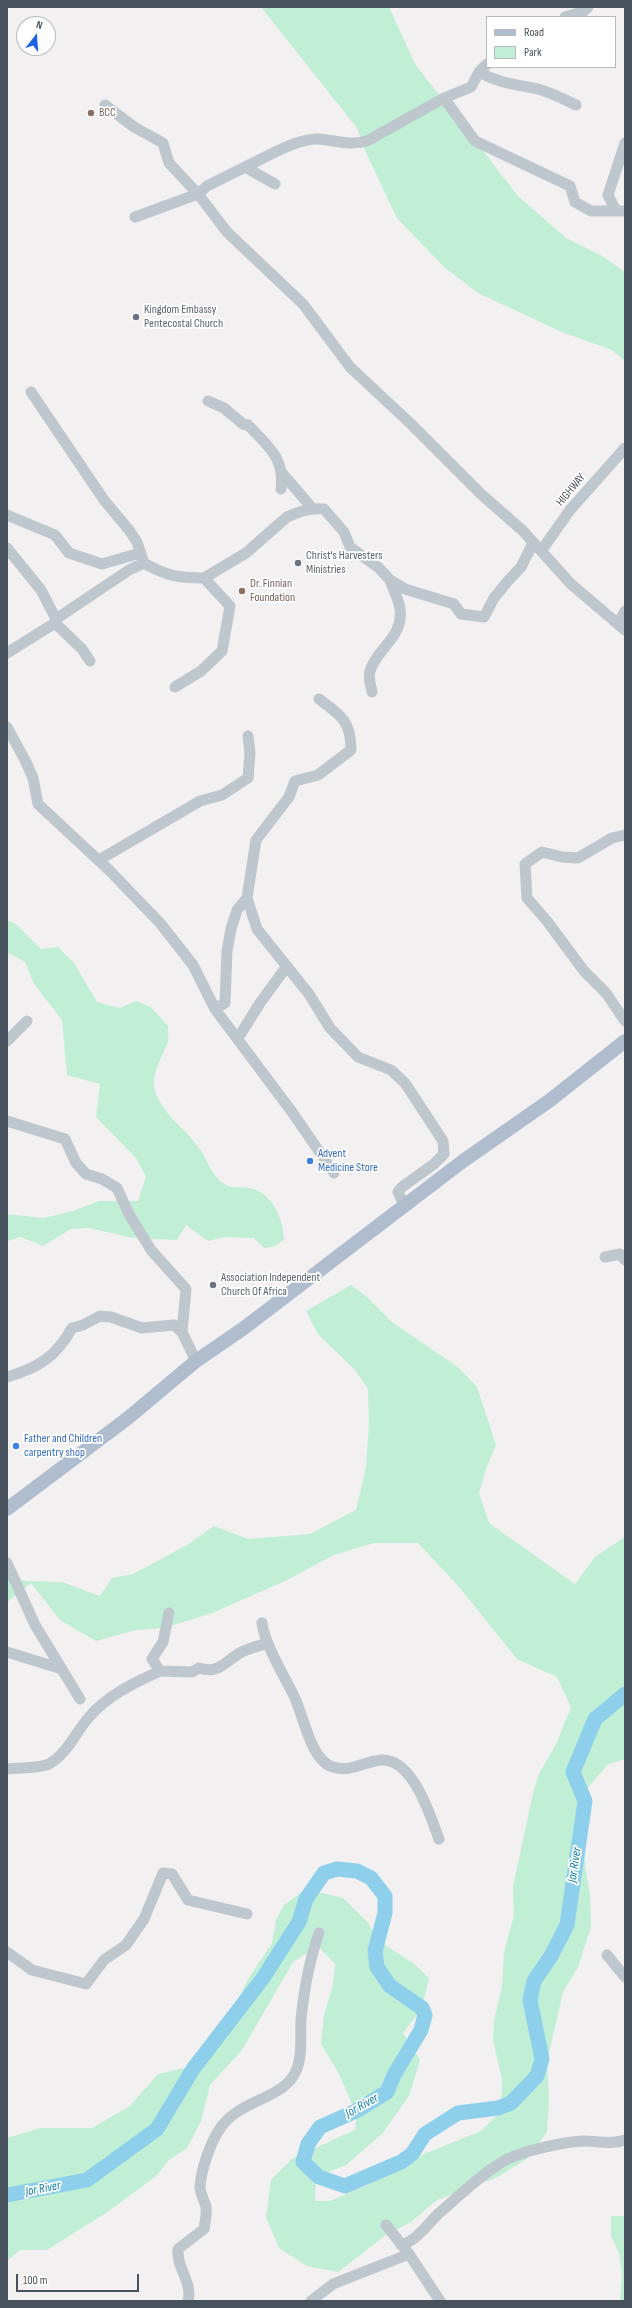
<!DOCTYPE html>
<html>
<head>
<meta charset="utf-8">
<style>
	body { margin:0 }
	#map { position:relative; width:632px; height:2308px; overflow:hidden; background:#f2f0f0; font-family:"Sofia Sans Condensed",sans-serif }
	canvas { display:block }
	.frame { position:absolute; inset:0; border:8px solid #48525d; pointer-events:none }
	.legend { position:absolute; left:486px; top:16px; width:130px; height:52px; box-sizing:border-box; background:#fff; border:1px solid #b6babe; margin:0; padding:5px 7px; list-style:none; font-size:12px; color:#48525d }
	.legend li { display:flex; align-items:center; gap:8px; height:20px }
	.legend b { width:20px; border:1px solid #b6babe }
	.north { position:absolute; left:16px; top:16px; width:40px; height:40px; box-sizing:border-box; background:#fff; border:1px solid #b6babe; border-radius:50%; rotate:17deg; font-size:11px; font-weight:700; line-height:16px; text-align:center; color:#48525d }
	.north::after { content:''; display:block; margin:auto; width:14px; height:18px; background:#1d64e0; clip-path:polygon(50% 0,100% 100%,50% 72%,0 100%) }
	.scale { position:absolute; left:16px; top:2274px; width:123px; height:18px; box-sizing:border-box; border:2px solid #48525d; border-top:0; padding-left:5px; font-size:12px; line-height:14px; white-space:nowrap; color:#48525d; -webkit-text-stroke:3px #fff; paint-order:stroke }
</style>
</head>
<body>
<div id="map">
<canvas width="632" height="2308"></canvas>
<div class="frame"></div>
<ul class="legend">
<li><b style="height:5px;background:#b0bdce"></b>Road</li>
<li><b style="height:11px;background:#c0efd5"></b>Park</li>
</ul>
<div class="north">N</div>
<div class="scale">100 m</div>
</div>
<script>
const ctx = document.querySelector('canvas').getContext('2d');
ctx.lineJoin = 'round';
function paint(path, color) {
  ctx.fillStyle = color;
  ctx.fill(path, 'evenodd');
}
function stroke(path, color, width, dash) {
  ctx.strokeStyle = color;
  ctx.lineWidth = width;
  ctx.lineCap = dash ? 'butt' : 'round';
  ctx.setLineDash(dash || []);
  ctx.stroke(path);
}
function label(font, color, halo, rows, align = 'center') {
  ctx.font = font + ' "Sofia Sans Condensed",sans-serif';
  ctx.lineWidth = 3.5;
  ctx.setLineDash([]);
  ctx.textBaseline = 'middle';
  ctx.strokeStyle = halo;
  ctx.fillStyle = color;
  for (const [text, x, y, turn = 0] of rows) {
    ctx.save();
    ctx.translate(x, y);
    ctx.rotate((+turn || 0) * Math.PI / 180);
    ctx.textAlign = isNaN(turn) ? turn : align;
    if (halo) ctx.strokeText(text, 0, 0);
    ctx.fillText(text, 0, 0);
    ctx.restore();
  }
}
paint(new Path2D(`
	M261 7H389L415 64 518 196 566 238 602 256 625 272V361L612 350 562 332 478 293 444 267 397 218 367 155 357 128Z
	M7 920 16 924 41 949 58 947 74 963 97 1002 120 1008 136 1001 151 1007 168 1026C168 1031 169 1037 168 1041 163 1057 150 1073 155 1091 163 1116 187 1129 201 1151 208 1162 213 1178 226 1185 232 1189 243 1186 250 1188 274 1194 283 1219 284 1240L273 1247 264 1248 254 1238 224 1237 208 1241 186 1225 177 1240 133 1238 89 1228 71 1229 43 1246 21 1237 7 1241V1214L43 1218 73 1211 99 1201H138L146 1177 136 1158 96 1117 100 1084 67 1075 62 1020 34 984 25 962 7 952Z
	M351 1285 367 1297 393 1323 458 1367 477 1387 496 1445 487 1466 479 1493 489 1523 575 1584 595 1557 625 1537V1759L607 1765 588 1788 584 1814 585 1866 590 1894 591 1927 578 1967 563 1992 547 2062 549 2099 547 2132 528 2158 498 2177 437 2200 411 2222 386 2235 338 2272 307 2266 279 2248 266 2217 271 2180 293 2158 355 2130 357 2115 338 2072 321 2044 324 2015 333 1985 335 1964 318 1946 293 1962 242 2050 210 2085 201 2121 187 2148 169 2160 156 2176 109 2211 47 2250H20L7 2261V2138L40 2128H92L130 2106 158 2074 193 2066 212 2045 227 2022 248 1979 272 1943 276 1920 284 1905 306 1889 343 1898 368 1923 379 1941 413 1963 429 1978 422 2008 403 2033 420 2060 409 2096 382 2134 346 2165 316 2177 315 2201H330L368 2185 404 2162 481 2131 501 2111 502 2079 493 2040 494 2020 502 1987 504 1953 514 1915 513 1887 533 1793 539 1774 557 1742 571 1707 557 1677 517 1659 460 1588 418 1543H374L334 1555 285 1581 212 1613 164 1628 136 1630 96 1641 60 1620 31 1583 7 1602V1575L26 1581 62 1582 100 1596 112 1578 133 1574 187 1545 214 1526 248 1539 310 1534 356 1510 366 1467 369 1423 368 1389 355 1370 318 1334 306 1311Z
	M611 2216H625V2301H620L622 2274 619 2253 611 2236Z`), '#c0efd5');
stroke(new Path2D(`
	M7 2195 87 2180 157 2129 193 2069 263 1978 299 1922 306 1899 324 1873 337 1869 357 1871 371 1878 385 1896V1913L375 1951 377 1967 390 1986 422 2008 425 2015 421 2030 394 2075 387 2092 356 2111 320 2127 308 2144 303 2162 319 2177 345 2186 401 2162 412 2154 425 2134 458 2113 498 2108 511 2103 537 2076 542 2059 530 2000 534 1981 551 1956 567 1925 585 1801 573 1772 595 1719 625 1694`), '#8ed0eb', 15);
stroke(new Path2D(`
	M565 17 584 11 588 7
	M487 64 479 72 471 87 444 98 475 141 570 186 575 202 591 211H625
	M479 72C500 84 516 84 538 89 552 93 564 99 576 105
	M105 105 134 127 163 143 169 163 198 194 207 186 245 167 275 184
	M245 167C265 158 297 138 318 139 335 140 349 146 367 141L444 98
	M616 211 608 195 625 143
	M135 217 198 194 227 232 303 304 350 367 411 424 481 494 523 531 571 584 625 630
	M31 392 104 500 129 530 137 542 144 563 129 570 56 619 55 623 82 649 90 661
	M208 401 224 408 243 424 248 425C268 446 285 458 281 489
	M283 474 312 508
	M7 515 55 535 69 553 102 564 140 553
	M7 548 41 590 56 619
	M541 551 570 510 625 448
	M144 563C166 576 179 578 204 578
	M618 624 625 611
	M7 653 55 623
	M175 687 201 671 222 651 230 606 204 578 246 553 287 517C300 511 310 508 324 509L344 532 350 547 379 568 390 580 405 589 454 604 461 614 484 617 494 598 507 582 521 567 533 543
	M372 692C371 687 368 677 370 671 377 648 404 637 400 609 399 600 393 589 390 580
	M7 727 26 762 33 778 38 804 110 871 160 923 193 965 215 1009 292 1112 334 1173
	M625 835 612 838 578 858 562 857 542 852 525 864 527 898 547 921 584 971 606 993 625 1021
	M99 860 200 801 222 795 248 778 250 753 248 736
	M247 898 257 929 309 994 330 1028 358 1057 391 1070 405 1083 443 1141 444 1154 434 1164 402 1187 398 1192 404 1205
	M215 1009 225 1003 227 951 231 929 237 910 247 898 256 840 289 797 295 781 318 775 351 750C351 721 341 715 319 699
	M238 1038 260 1003 287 966
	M7 1041 27 1021
	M7 1121 65 1139 76 1163 86 1174 102 1179 117 1188 129 1214 151 1250 186 1289 182 1332 196 1361
	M605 1257 620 1254 625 1260
	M7 1377C38 1368 56 1357 72 1328L83 1325 100 1316 111 1317 142 1328 174 1325 182 1332
	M7 1563 35 1625 80 1699
	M169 1613 163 1642 152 1659 160 1671 192 1672 199 1668C218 1674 224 1663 238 1654 246 1649 258 1646 268 1643
	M262 1623C264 1642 283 1674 292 1692 303 1710 309 1760 333 1767 348 1772 361 1764 375 1761 411 1751 430 1815 439 1839
	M7 1652 62 1669
	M7 1769C18 1768 41 1768 49 1764 67 1754 76 1732 89 1717 108 1695 134 1683 160 1671
	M7 1952 32 1970 86 1984 104 1960 126 1945 144 1919 163 1873 172 1874 188 1900 247 1914
	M607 1955 625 1977
	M386 2225 409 2254 440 2301
	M401 2245C415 2242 428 2224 438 2214 459 2196 480 2175 504 2161 521 2151 564 2142 583 2141 598 2141 611 2145 625 2140
	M188 2301C193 2282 176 2268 178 2249L204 2229C205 2222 207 2214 206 2207 205 2201 200 2194 200 2187 201 2170 210 2144 219 2130 238 2099 284 2100 296 2071 303 2056 300 2035 301 2019 304 1990 309 1961 319 1933
	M311 2301 333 2284 409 2254`), '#bec6ce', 11);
stroke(new Path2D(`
	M7 1509 128 1418 196 1361 244 1328 463 1161 549 1101 625 1041`), '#b0bdce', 14);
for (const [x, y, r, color] of [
	[91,113,4,"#8d6e63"],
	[136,317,4,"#6b7280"],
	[298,563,4,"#6b7280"],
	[242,591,4,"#8d6e63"],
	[310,1161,4,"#3f7fe0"],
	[213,1285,4,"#6b7280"],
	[16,1446,4,"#3f7fe0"]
]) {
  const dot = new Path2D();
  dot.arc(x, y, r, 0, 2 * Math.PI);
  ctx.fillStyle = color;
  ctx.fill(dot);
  stroke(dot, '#fff', 1.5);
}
label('12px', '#785e54', '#fff', [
	["BCC",99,113],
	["Dr. Finnian",250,584],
	["Foundation",250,598]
], 'left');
label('12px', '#5b616d', '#fff', [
	["Kingdom Embassy",144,310],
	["Pentecostal Church",144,324],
	["Christ's Harvesters",306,556],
	["Ministries",306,570],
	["Association Independent",221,1278],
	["Church Of Africa",221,1292]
], 'left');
label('12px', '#48525d', '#fff', [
	["HIGHWAY",571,490,-50]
]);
label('12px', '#366cbe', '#fff', [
	["Advent",318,1154],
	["Medicine Store",318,1168],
	["Father and Children",24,1439],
	["carpentry shop",24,1453]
], 'left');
label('italic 13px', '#0f7ea9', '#fff', [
	["Jor River",575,1865,-82],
	["Jor River",362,2106,-29],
	["Jor River",43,2189,-11]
]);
</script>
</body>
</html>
